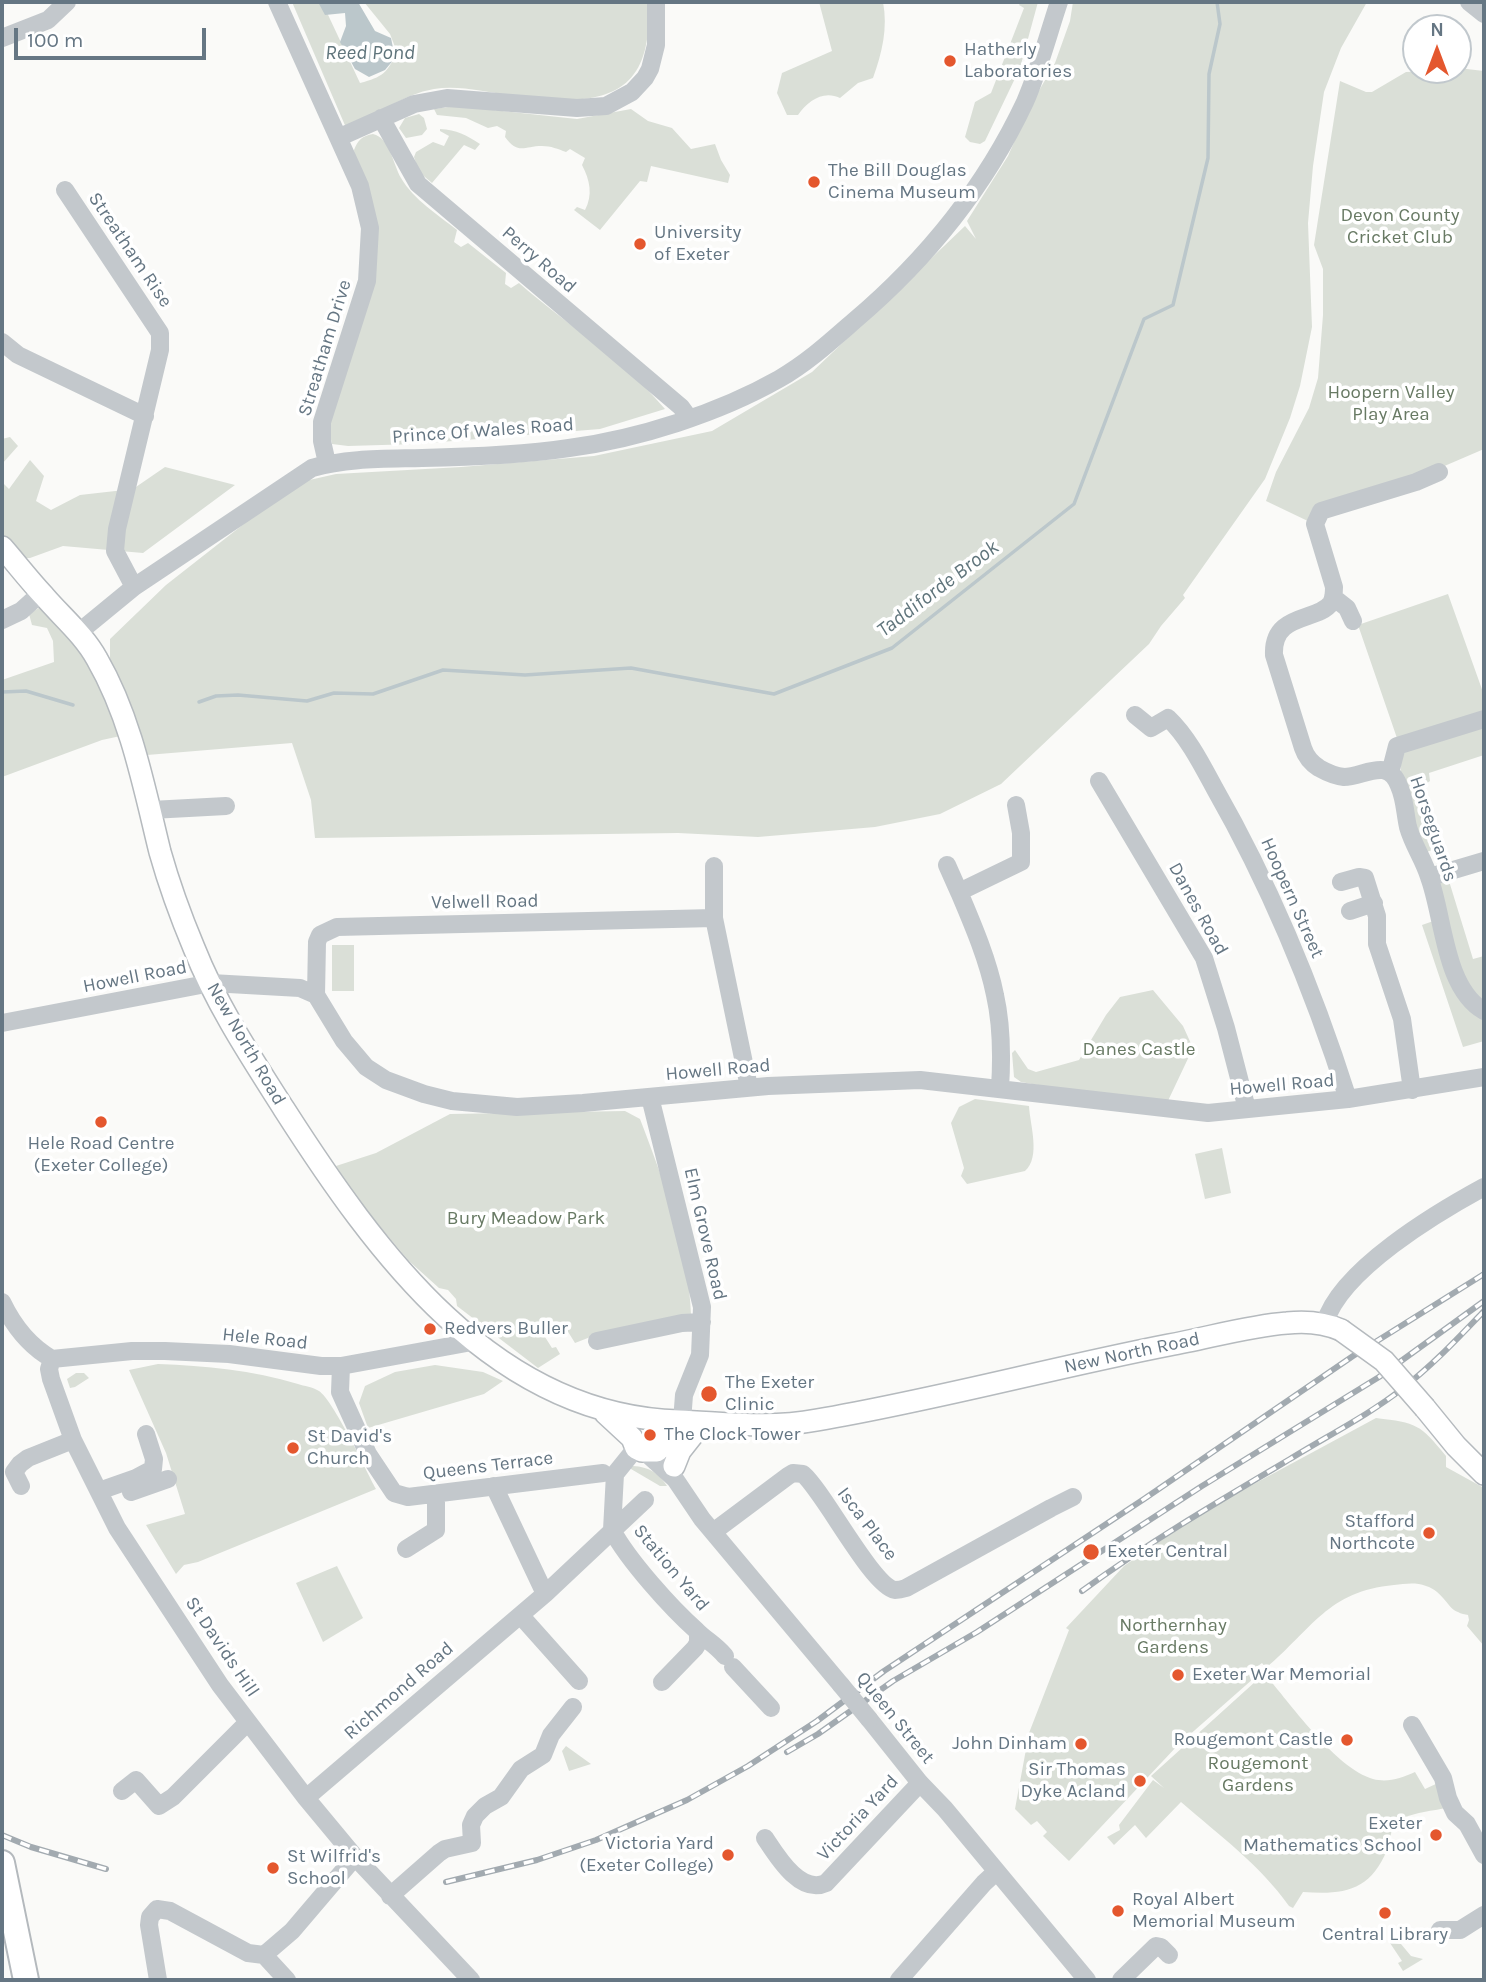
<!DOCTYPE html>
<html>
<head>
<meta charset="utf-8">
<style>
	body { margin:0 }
	#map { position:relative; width:1486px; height:1982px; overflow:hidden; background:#fafaf8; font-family:Karla,sans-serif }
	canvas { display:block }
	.frame { position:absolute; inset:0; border:4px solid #657683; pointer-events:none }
	.north { position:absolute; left:1402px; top:14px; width:70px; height:70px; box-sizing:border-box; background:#fff; border:2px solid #c1c8cd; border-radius:50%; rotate:0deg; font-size:19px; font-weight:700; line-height:28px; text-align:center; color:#657683 }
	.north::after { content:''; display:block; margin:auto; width:24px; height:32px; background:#e4572e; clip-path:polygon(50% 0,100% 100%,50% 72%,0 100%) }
	.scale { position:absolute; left:14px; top:28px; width:192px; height:32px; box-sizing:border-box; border:4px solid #657683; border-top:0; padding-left:9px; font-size:21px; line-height:24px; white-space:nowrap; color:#657683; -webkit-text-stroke:5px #fff; paint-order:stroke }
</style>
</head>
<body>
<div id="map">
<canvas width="1486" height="1982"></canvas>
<div class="frame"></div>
<div class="north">N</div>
<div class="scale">100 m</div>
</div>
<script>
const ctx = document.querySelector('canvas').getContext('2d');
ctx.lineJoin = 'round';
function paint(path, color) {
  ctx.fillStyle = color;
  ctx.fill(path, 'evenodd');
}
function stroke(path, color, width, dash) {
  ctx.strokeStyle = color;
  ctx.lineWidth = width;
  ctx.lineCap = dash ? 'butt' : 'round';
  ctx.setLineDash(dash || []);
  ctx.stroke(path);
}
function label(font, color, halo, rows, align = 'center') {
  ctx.font = font + ' Karla,sans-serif';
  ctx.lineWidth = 7;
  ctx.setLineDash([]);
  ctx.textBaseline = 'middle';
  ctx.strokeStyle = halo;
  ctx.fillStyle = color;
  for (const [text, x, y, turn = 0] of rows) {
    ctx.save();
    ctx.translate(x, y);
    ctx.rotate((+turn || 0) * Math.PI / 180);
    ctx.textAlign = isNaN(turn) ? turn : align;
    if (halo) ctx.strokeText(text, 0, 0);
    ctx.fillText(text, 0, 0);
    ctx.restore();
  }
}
paint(new Path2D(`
	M292 2H322L360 83C383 77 387 73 397 52L390 34 364 2H648C655 106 592 106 509 95 485 92 459 85 434 89 404 94 374 116 347 130Z
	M819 2H883C888 28 882 53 873 78L858 83 840 98C823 90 808 101 798 115H787L777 93 782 73 832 51Z
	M1021 2H1038L1020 68 985 141 980 144 970 142 965 137 975 102 991 93 1024 8 1019 5Z
	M1073 2H1367L1341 48 1324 92 1313 166 1308 223 1312 327 1300 386 1290 418 1265 479 1183 595 1185 598 1161 626 1149 644 1001 784 940 814 875 827 758 837 678 833 315 838 311 800 292 743 147 755 139 732 102 740 2 777V680L54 662 53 641 47 628 32 625 29 614 42 606 91 663 110 659V639L166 585 296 483 336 474 461 467 594 456 712 431 812 372 965 226 976 239 967 221 1008 156 1030 106 1055 63 1070 21Z
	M1458 68 1484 71V449L1312 523 1266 501 1276 472 1309 408 1318 378 1323 315V269L1314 245 1340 81 1366 92H1372L1406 72 1458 70Z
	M455 106 577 119 631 109 648 121 672 128 691 149 715 144 721 160 730 175 728 183 651 166 647 182 640 181 600 230 574 210 577 207 585 210C593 195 590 180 582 165L585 158 570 149 566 152C558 149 551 146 542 146 524 146 518 155 505 137L506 131 497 126 488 128 466 118 437 115 434 109Z
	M419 114 424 118 427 129 422 135 406 138 399 128 405 118Z
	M440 129C457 130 466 135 480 144L475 150 464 145 432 183 419 172 414 157 416 152 433 142 444 146 449 136 440 131Z
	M373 134C390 138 393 164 401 178 414 200 437 214 457 230L454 242 461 247 468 243 506 273 505 284 511 288 519 283C566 324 625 361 665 409L600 429 416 444 348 446 332 444 326 417 369 298 354 150C358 140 362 136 373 134Z
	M10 437 18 446 2 464V439Z
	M30 460 44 476 36 501 51 510 80 495 133 489 165 467 235 485 143 553 63 546 30 558H2V482L9 489Z
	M1448 594 1484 695V712L1398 741 1358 625Z
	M1484 724V755L1429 773 1430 781 1423 786 1429 808 1432 811 1435 824 1433 831 1439 848 1423 853 1401 777 1400 754Z
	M1449 881 1473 959 1484 956V1041L1463 1047 1422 925 1442 918 1440 883Z
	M332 945H354V991H332Z
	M1153 990 1183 1026 1193 1048 1166 1105 1032 1084 1021 1082 1014 1077 1012 1053 1015 1050 1028 1069 1036 1072 1079 1060 1106 1015 1120 997Z
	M975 1099 1029 1106C1030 1125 1041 1157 1025 1171L967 1184 961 1176 964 1168 951 1123 959 1107Z
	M625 1111 640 1119C664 1182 689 1248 691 1315L593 1336 575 1343 562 1322 549 1321 538 1326 552 1348 556 1347 560 1354 538 1368 457 1306 456 1299 448 1290 439 1288 409 1261 359 1202 336 1166 376 1153 450 1114Z
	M1222 1148 1231 1193 1205 1199 1195 1154Z
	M158 1364C206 1366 252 1370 298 1384 304 1386 313 1387 319 1391 333 1400 366 1470 376 1489L198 1562 184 1565 176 1574 146 1525 185 1514 166 1453 129 1370Z
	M435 1365 483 1372 503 1381 484 1394 368 1428 359 1403 365 1386 395 1372Z
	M76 1373H84L89 1378 75 1387 70 1388 67 1379Z
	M1376 1418C1417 1423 1420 1424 1446 1456V1467L1484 1488V1646L1467 1626 1469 1620 1468 1615C1465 1614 1461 1614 1458 1612 1448 1609 1443 1591 1426 1586 1415 1582 1405 1584 1394 1585 1328 1591 1312 1629 1266 1668L1262 1663 1251 1671 1254 1678 1178 1745 1069 1861 1043 1836 1047 1832 1037 1821 1031 1825 1015 1809 1029 1733 1069 1630 1066 1628 1124 1566 1157 1543 1215 1505Z
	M633 1466C649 1467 659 1473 667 1486H660L631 1469 629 1467Z
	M337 1566 363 1618 323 1642 296 1583Z
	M1268 1678C1293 1707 1336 1768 1373 1779 1388 1783 1401 1778 1415 1772L1425 1789 1438 1783 1446 1808C1433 1811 1404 1813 1395 1824 1390 1831 1390 1843 1387 1850 1370 1891 1344 1895 1303 1892L1293 1908 1289 1906C1259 1864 1220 1836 1181 1802L1146 1838 1135 1825 1114 1845 1107 1837 1120 1830 1119 1825 1153 1780 1164 1788 1151 1776 1256 1681Z
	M566 1746 591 1764 569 1771 562 1751Z
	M1390 1943 1401 1944 1411 1956 1423 1959 1403 1971 1398 1963 1402 1961Z`), '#dadfd7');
paint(new Path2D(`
	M318 2H358L375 31 391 38 395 58 385 70 369 77 355 69 340 42 346 26 345 13 325 15Z`), '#bbc7cb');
stroke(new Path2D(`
	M2 692 26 691 73 705
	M199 702 216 696 238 695 307 701 334 693 373 694 443 670 525 675 631 668 774 694 892 648 1074 504 1144 319 1173 305 1208 158 1209 74 1220 24 1217 2`), '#bbc7cb', 3.5);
const major = new Path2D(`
	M2 547C16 563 29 580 44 596 62 617 84 635 97 659 131 718 144 787 160 852 169 884 181 917 194 948 217 1006 251 1057 284 1109 375 1251 493 1416 679 1421 727 1423 768 1429 817 1420 935 1400 1051 1368 1169 1345 1208 1338 1248 1326 1287 1323 1306 1321 1323 1322 1341 1330
	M1425 1408 1456 1446 1484 1474
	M605 1413 632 1438 636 1448 642 1451H657L666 1443 667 1432 659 1421
	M674 1466 680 1451 695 1432`);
const highway = new Path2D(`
	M2 1863 26 1980`);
stroke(major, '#b5babe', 24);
stroke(highway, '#b4b9bd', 28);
stroke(new Path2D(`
	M277 2 360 186 370 228 367 281 322 422V441L327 463
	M1469 2 1484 14
	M2 38 48 20 67 2
	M381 118 418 184 681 407 689 418
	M340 137 414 104 447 98 577 108 606 106 632 92 645 78 650 69 656 45V2
	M65 190 160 333V350L117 529 115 551 134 587
	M2 342 18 355 145 416
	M1439 472 1416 482 1321 511 1315 524 1334 587C1334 592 1334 598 1331 603 1318 622 1272 612 1274 655L1303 748C1306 757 1311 763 1319 768 1326 772 1335 776 1344 777 1364 777 1388 756 1399 786 1405 799 1405 814 1408 827 1413 845 1424 860 1429 877 1444 917 1444 988 1484 1011
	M1333 597 1347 608 1353 621
	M2 620 21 611 41 593
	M78 633 134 587 312 468C347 458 386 459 422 458 471 457 521 455 569 448 638 439 719 413 779 379 807 363 830 342 854 321 926 260 985 187 1025 102 1039 70 1048 35 1059 2
	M1135 715 1151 728 1168 718C1188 737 1202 765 1215 789 1271 887 1314 992 1348 1099
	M1390 773 1397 746 1484 719
	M1099 781 1204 958 1226 1028 1247 1109
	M151 810 226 806
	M947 865 959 892
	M714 866V918L749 1087
	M1430 877 1484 861
	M1341 882 1359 877 1365 878 1377 916V944L1402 1019 1412 1090
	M1350 911 1374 903
	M316 995 317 942 320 935 337 927 714 918
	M2 1023 211 983 300 988 316 995 344 1041 366 1067 386 1080 424 1094 452 1101 517 1107 583 1103 768 1086 920 1080 1208 1113 1348 1099 1484 1077
	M1000 1088C1002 1057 1002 1026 995 995 988 960 973 925 959 892L1021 862V833L1016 805
	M650 1097 702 1307 700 1355 684 1395 682 1421
	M2 1302C13 1325 29 1346 52 1359
	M1325 1323C1340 1270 1438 1212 1484 1187
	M597 1341 682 1323 702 1322
	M52 1359 49 1369 51 1379 73 1440 117 1528 220 1685 306 1798 355 1857 471 1980
	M52 1359 132 1351H165L229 1354 321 1366H341L472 1342
	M341 1366 340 1392 368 1454 394 1493 408 1497 603 1473
	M645 1452 675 1479 702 1519 841 1685
	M21 1486 14 1472 20 1464 28 1458 73 1440
	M494 1486 545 1594
	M99 1491 136 1478 153 1469 154 1459 146 1434
	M131 1492 168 1479
	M612 1530C628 1560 671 1608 697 1631 707 1641 715 1644 725 1656
	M612 1530 615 1474 636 1448
	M713 1532 788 1476 793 1473 803 1474C824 1492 872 1586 895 1590 898 1590 903 1589 906 1588L1051 1508 1073 1497
	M406 1549 436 1530V1494
	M521 1616 579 1681
	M733 1667 771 1708
	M662 1682 695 1648 698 1643V1633
	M869 1719 920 1783 945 1809 1087 1980
	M1412 1725 1443 1778 1448 1798 1455 1813 1467 1824 1484 1855
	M122 1791 136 1780 159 1806 173 1797 248 1722
	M306 1798 545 1594 645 1500
	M765 1838C777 1856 800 1895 826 1883L920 1783
	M390 1896 439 1853 445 1849 472 1843 471 1825 475 1816 485 1806 501 1797 521 1769 543 1755 551 1735 573 1707
	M1440 1930H1460L1484 1915
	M264 1955 287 1980
	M158 1980 149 1925 150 1917 157 1909 170 1911 248 1953 264 1955 292 1931 355 1857
	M899 1980 984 1883 996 1872
	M1121 1980 1156 1946 1161 1947 1169 1955`), '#c3c8cc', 18);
stroke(major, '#fff', 21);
stroke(highway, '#fff', 24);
const rail = new Path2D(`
	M1082 1591C1149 1542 1219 1501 1290 1459 1327 1436 1369 1415 1403 1388 1433 1365 1458 1338 1484 1311
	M787 1752 818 1734 893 1681 977 1632 1202 1486 1379 1377 1484 1301
	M2 1835 31 1847 106 1869
	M446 1882 537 1860 596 1840 687 1800 748 1766 817 1721 884 1671 1144 1499 1353 1356 1484 1274`);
stroke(rail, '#a2aab0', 6);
stroke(rail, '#fff', 3.5, [10]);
const majorBridge = new Path2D(`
	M1341 1330 1384 1361 1425 1408`);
stroke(majorBridge, '#b5babe', 24, []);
stroke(new Path2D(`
	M841 1685 869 1719`), '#c3c8cc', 18);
stroke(majorBridge, '#fff', 21);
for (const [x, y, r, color] of [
	[950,61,7,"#e4572e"],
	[814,182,7,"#e4572e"],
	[640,244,7,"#e4572e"],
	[101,1122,7,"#e4572e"],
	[430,1329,7,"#e4572e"],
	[709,1394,9,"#e4572e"],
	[650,1435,7,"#e4572e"],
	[293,1448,7,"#e4572e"],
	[1429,1533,7,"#e4572e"],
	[1091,1552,9,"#e4572e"],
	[1178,1675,7,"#e4572e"],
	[1347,1740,7,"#e4572e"],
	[1081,1744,7,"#e4572e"],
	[1140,1781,7,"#e4572e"],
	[1436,1835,7,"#e4572e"],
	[728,1855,7,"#e4572e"],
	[273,1868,7,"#e4572e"],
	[1118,1911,7,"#e4572e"],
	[1385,1913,7,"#e4572e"]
]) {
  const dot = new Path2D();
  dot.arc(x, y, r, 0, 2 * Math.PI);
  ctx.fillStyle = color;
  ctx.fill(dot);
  stroke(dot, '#fff', 2.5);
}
label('19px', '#657683', '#fff', [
	["Hatherly",964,50],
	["Laboratories",964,72],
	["The Bill Douglas",828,171],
	["Cinema Museum",828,193],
	["University",654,233],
	["of Exeter",654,255],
	["Hele Road Centre",101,1144,"center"],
	["(Exeter College)",101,1166,"center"],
	["Redvers Buller",444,1329],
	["The Exeter",725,1383],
	["Clinic",725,1405],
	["The Clock Tower",664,1435],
	["St David's",307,1437],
	["Church",307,1459],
	["Stafford",1415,1522,"right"],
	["Northcote",1415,1544,"right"],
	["Exeter Central",1107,1552],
	["Exeter War Memorial",1192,1675],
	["Rougemont Castle",1333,1740,"right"],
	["John Dinham",1067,1744,"right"],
	["Sir Thomas",1126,1770,"right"],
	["Dyke Acland",1126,1792,"right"],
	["Exeter",1422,1824,"right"],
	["Mathematics School",1422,1846,"right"],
	["Victoria Yard",714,1844,"right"],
	["(Exeter College)",714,1866,"right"],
	["St Wilfrid's",287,1857],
	["School",287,1879],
	["Royal Albert",1132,1900],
	["Memorial Museum",1132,1922],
	["Central Library",1385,1935,"center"]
], 'left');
label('19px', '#687a64', '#fff', [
	["Devon County",1400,216],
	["Cricket Club",1400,238],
	["Hoopern Valley",1391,393],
	["Play Area",1391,415],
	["Danes Castle",1139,1050],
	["Bury Meadow Park",526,1219],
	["Northernhay",1173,1626],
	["Gardens",1173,1648],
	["Rougemont",1258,1764],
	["Gardens",1258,1786]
]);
label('19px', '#657683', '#fff', [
	["Streatham Rise",130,250,56],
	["Perry Road",539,260,41],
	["Streatham Drive",325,348,-73],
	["Prince Of Wales Road",483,431,-4],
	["Horseguards",1433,829,71],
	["Hoopern Street",1292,898,66],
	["Velwell Road",485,902,-1],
	["Danes Road",1198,909,61],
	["Howell Road",135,977,-11],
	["New North Road",246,1044,60],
	["Howell Road",718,1070,-5],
	["Howell Road",1282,1085,-5],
	["Elm Grove Road",705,1234,77],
	["Hele Road",265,1339,6],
	["New North Road",1132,1353,-12],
	["Queens Terrace",488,1466,-7],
	["Isca Place",867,1524,53],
	["Station Yard",671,1568,50],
	["St Davids Hill",222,1647,56],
	["Richmond Road",399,1691,-41],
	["Queen Street",895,1718,51],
	["Victoria Yard",858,1818,-47]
]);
label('italic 21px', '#60757c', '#fff', [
	["Reed Pond",370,53],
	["Taddiforde Brook",938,589,-37]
]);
</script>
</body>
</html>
